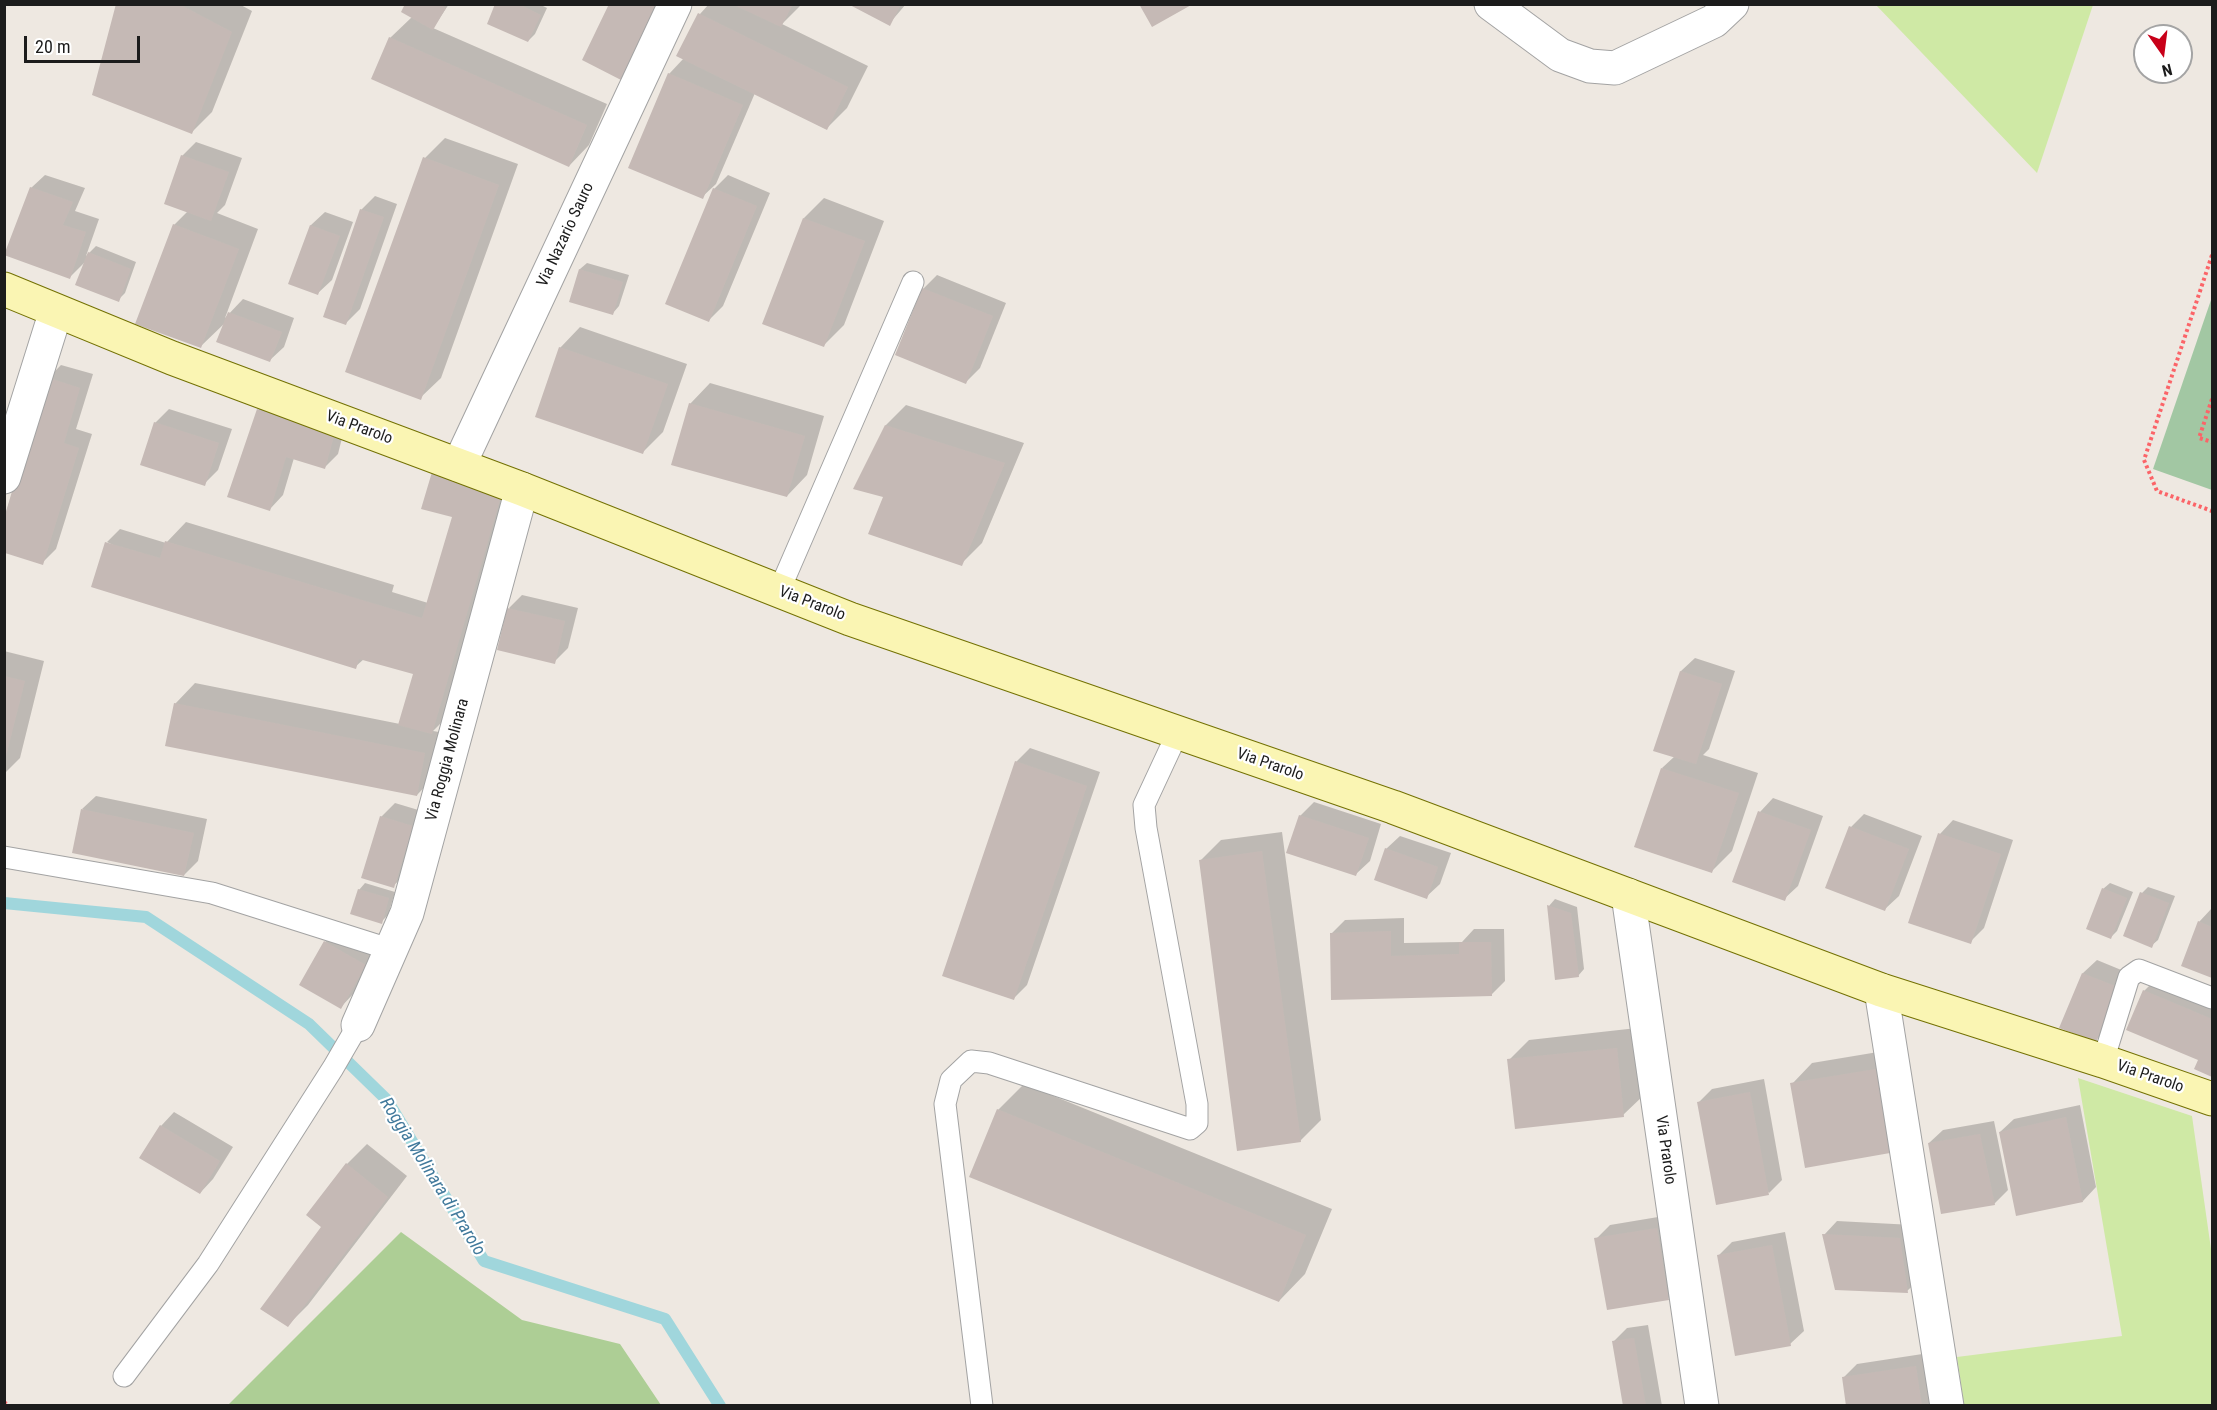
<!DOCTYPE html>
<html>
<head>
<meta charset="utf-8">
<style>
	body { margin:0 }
	#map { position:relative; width:2217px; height:1410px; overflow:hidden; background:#eee8e1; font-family:"Roboto Condensed",sans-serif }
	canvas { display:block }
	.frame { position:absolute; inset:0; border:6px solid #1c1c1c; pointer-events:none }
	.north { position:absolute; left:2133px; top:24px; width:60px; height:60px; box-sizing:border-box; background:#fff; border:2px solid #a4a4a4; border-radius:50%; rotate:166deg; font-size:16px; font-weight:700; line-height:24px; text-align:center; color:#1c1c1c }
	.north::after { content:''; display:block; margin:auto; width:21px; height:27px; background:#c80019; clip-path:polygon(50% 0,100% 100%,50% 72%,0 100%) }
	.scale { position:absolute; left:24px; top:36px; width:116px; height:27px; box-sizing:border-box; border:3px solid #1c1c1c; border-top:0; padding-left:8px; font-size:18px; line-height:21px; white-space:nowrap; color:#1c1c1c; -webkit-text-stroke:4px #fff; paint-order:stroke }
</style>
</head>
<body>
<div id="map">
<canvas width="2217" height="1410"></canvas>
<div class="frame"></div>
<div class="north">N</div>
<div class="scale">20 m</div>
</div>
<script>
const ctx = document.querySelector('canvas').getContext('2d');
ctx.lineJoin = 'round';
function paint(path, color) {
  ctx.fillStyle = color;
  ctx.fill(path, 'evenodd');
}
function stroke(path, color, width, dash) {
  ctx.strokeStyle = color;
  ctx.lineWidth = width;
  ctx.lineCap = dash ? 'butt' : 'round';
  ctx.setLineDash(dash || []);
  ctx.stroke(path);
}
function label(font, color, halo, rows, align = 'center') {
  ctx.font = font + ' "Roboto Condensed",sans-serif';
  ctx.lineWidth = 4.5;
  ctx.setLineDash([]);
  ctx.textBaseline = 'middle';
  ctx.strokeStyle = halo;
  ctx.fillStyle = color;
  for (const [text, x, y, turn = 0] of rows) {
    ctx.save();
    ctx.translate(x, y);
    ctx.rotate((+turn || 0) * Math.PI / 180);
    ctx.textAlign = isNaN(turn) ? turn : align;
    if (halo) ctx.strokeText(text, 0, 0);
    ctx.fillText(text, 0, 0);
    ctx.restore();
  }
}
paint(new Path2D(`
	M1876 5H2093L2037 173Z
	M2078 1078 2192 1116 2212 1256V1405H1964L1957 1357 2122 1336Z`), '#cfe9a5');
paint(new Path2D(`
	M401 1232 522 1320 620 1344 661 1405H228Z`), '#adce95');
paint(new Path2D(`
	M2212 297V490L2153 469Z`), '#a2c7a3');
paint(new Path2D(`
	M117 4H239L252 11 212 112 191 133Z
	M407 4H449L433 28 607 104 589 145 569 166 390 38 412 17Z
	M497 4H539L547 8 535 34 528 41Z
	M709 4H802L782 24 868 66 847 108 826 129 755 93 716 184 702 197 669 74 684 58 678 55 700 14Z
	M852 4H906L889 24Z
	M445 138 518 164 441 378 420 398 425 158Z
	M196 142 242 158 225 205 217 213 258 229 225 318 243 299 294 318 284 347 270 360 226 322 201 346 174 225 188 211 182 156Z
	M45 175 85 188 75 211 99 219 86 256 96 246 136 262 125 293 118 300 86 261 70 277 31 188Z
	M728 175 770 193 723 306 709 320 714 189Z
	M375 196 397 204 360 309 346 323 361 210Z
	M824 198 884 221 844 325 824 345 804 218Z
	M325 212 353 222 332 280 318 293 290 283 311 225Z
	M587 263 629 275 619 306 613 313 571 301 580 269Z
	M937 275 1006 303 980 368 966 382 923 289Z
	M580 327 687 364 663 432 643 452 560 348Z
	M61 365 93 374 76 429 92 434 56 549 42 563 4 551V519L48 378Z
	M710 383 824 416 807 475 787 496 690 404Z
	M272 396 346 422 338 454 325 467 294 458 283 495 270 509 258 410Z
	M906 405 1024 443 982 543 961 564 885 496 886 425Z
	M169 409 232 429 218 470 204 484 155 423Z
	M514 479 445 719 433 731 445 733 437 774 417 795 175 704 195 683 400 724 415 673 364 659 355 667 107 542 120 529 166 543 186 522 394 585 392 592 428 603 453 516Z
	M522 595 578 608 568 648 554 662 509 608Z
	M4 651 44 661 20 758 4 774Z
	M1695 658 1735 671 1709 749 1703 755 1758 773 1732 851 1712 871 1662 768 1675 756 1681 671Z
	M1030 748 1100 772 1027 985 1014 998 1016 762Z
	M96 796 207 819 198 861 184 875 82 809Z
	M1773 798 1823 816 1798 886 1784 899 1760 812Z
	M1314 802 1381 824 1370 861 1356 874 1300 816Z
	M395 803 425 812 407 873 393 886 381 817Z
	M1864 814 1922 836 1899 896 1885 909 1851 827Z
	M1953 820 2013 840 1984 928 1970 942 1940 834Z
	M1282 832 1321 1120 1300 1141 1201 860 1221 840Z
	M1400 836 1451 853 1440 884 1426 897 1386 849Z
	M365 883 395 892 388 915 381 922 359 890Z
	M2110 883 2133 892 2117 931 2110 938 2103 889Z
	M2148 887 2175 896 2158 940 2151 946 2142 893Z
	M1555 899 1577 907 1584 969 1578 976 1557 978 1549 906Z
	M2212 908V976L2183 965 2199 922Z
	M1404 918V943L1462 942 1474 929H1504L1505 981 1492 994 1333 999 1332 933 1345 920Z
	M339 929 379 951 354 993 341 1007 325 942Z
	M2097 960 2131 974 2109 1027 2095 1041 2061 1027 2083 973Z
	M2158 977 2212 1000V1075L2196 1068 2200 1059 2144 991Z
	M1637 1028 1644 1095 1623 1115 1509 1060 1529 1040Z
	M1896 1049 1910 1131 1890 1151 1792 1084 1812 1063Z
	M1764 1079 1782 1180 1769 1193 1699 1102 1712 1089Z
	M1024 1084 1332 1209 1305 1274 1279 1301 998 1110Z
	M2080 1105 2096 1187 2083 1201 2000 1132 2014 1119Z
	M174 1112 233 1147 213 1179 200 1193 161 1126Z
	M1994 1121 2008 1190 1994 1204 1929 1143 1943 1130Z
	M367 1144 407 1176 308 1305 288 1325 347 1164Z
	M1670 1215 1682 1285 1669 1298 1596 1239 1610 1225Z
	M1837 1221 1913 1225 1921 1278 1907 1291 1824 1235Z
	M1785 1232 1804 1331 1790 1344 1718 1256 1732 1242Z
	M1648 1325 1662 1406H1624L1613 1342 1627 1328Z
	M1929 1353 1937 1406H1847L1843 1378 1857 1364Z`), '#0003');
stroke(new Path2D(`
	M4 903 146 917 309 1024 387 1100 484 1261 665 1319 720 1406`), '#a0d6dc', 12);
paint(new Path2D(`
	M116 4H179L232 32 192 134 92 95Z
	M405 4H441L446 8 433 30 401 12Z
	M495 4H519L541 15 528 42 487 24Z
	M609 4H660L623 81 582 60Z
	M732 4H793L781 27Z
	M848 4H901L890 26Z
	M1139 4H1193L1152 27Z
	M698 13 848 87 827 130 676 56Z
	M389 37 587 125 569 167 371 79Z
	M668 73 743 105 703 199 628 168Z
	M181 155 229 172 211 221 164 204Z
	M423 157 499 185 421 400 345 372Z
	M30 187 73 202 63 225 86 232 70 279 4 255Z
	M713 188 757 206 709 322 665 304Z
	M360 209 384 217 346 325 323 317Z
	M803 218 865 241 824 347 762 324Z
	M173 224 239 249 201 348 135 324Z
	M310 225 340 236 318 295 288 284Z
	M88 252 131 269 119 302 75 285Z
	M579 269 623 282 613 315 569 302Z
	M922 288 993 316 966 384 895 355Z
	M228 312 282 332 270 362 216 342Z
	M559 347 668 384 643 454 535 417Z
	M46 377 80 388 64 443 79 448 43 565 5 553V515Z
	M689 403 805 436 787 497 671 465Z
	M257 409 334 436 325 469 286 457 270 511 227 497Z
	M154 422 219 443 205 486 140 465Z
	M885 425 1005 463 962 566 868 534 883 497 853 489Z
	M432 472 502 493 432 734 398 725 413 674 359 659 356 669 91 587 105 542 160 558 165 541 422 618 452 517 421 509Z
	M507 608 565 621 555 664 497 650Z
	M1680 671 1722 684 1696 764 1653 751Z
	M4 676 25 681 5 760H4Z
	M174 703 425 753 417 796 165 746Z
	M1015 761 1087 786 1014 1000 942 976Z
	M1661 768 1739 793 1712 873 1634 847Z
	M81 809 194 833 184 876 72 853Z
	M1758 811 1811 830 1785 901 1732 882Z
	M1299 815 1369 838 1356 876 1286 853Z
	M380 816 413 826 394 888 361 878Z
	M1849 826 1909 849 1885 911 1825 888Z
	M1938 833 2001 854 1971 944 1908 923Z
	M1385 848 1438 867 1427 899 1374 880Z
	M1262 851 1301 1142 1237 1151 1199 860Z
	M2102 888 2127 898 2111 939 2086 929Z
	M358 889 389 898 382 924 350 914Z
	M2140 892 2169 903 2152 948 2123 936Z
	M1547 905 1571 913 1579 977 1555 980Z
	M2198 921 2212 927V978L2181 966Z
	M1391 931V956L1459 954V942H1491L1492 996 1331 1000 1330 933Z
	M324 941 366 965 341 1009 299 985Z
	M2082 973 2118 987 2096 1042 2059 1028Z
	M2143 990 2212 1019V1077L2194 1069 2198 1060 2126 1030Z
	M1617 1048 1624 1117 1515 1129 1507 1059Z
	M1876 1069 1890 1153 1805 1168 1790 1083Z
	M1750 1092 1769 1195 1716 1205 1697 1102Z
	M997 1109 1306 1235 1279 1302 969 1177Z
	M2066 1117 2083 1202 2016 1216 1999 1132Z
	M160 1125 220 1161 200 1194 139 1158Z
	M1980 1134 1995 1205 1941 1214 1928 1143Z
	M346 1163 388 1197 288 1327 260 1309 321 1227 306 1215Z
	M1657 1228 1669 1300 1607 1310 1594 1238Z
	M1822 1234 1900 1238 1908 1293 1835 1290Z
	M1772 1245 1791 1346 1735 1356 1717 1255Z
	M1634 1338 1646 1406H1623L1612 1341Z
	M1916 1366 1922 1406H1846L1842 1377Z`), '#c5b9b5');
const lane = new Path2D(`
	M779 591 913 282
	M4 857 212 893 392 950
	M2103 1061 2129 977 2139 970 2212 998
	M124 1376 208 1264 333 1068 358 1025
	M982 1406 945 1104 951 1080 971 1061 989 1063 1190 1129 1197 1123V1104L1146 828 1144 805 1178 732`);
const street = new Path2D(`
	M1491 4 1560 55 1590 66 1615 68 1714 21 1732 4
	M459 465 675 4
	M4 477 56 311
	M1628 895 1702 1406
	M1881 990 1947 1406
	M358 1025 407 913 522 489`);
const secondary = new Path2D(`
	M4 289 172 358 522 489 850 619 1393 807 1881 990 2103 1061 2212 1099`);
stroke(lane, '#a3a3a3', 23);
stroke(street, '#a3a3a3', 35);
stroke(secondary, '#737103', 35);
stroke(new Path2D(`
	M2212 255 2144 460 2157 491 2212 511
	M2212 399 2199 438 2212 442
	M4 1402 9 1406`), '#fb6468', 4, [3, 3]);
stroke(lane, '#fff', 21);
stroke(street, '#fff', 33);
stroke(secondary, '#faf5b3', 33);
label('16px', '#1c1c1c', '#fff', [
	["Via Nazario Sauro",566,235,-65],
	["Via Prarolo",359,428,20],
	["Via Prarolo",812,604,21],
	["Via Roggia Molinara",448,760,-75],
	["Via Prarolo",1270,765,19],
	["Via Prarolo",2150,1077,19],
	["Via Prarolo",1665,1150,82]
]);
label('italic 18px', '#427a9c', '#fff', [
	["Roggia Molinara di Prarolo",432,1177,58]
]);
</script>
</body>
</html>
